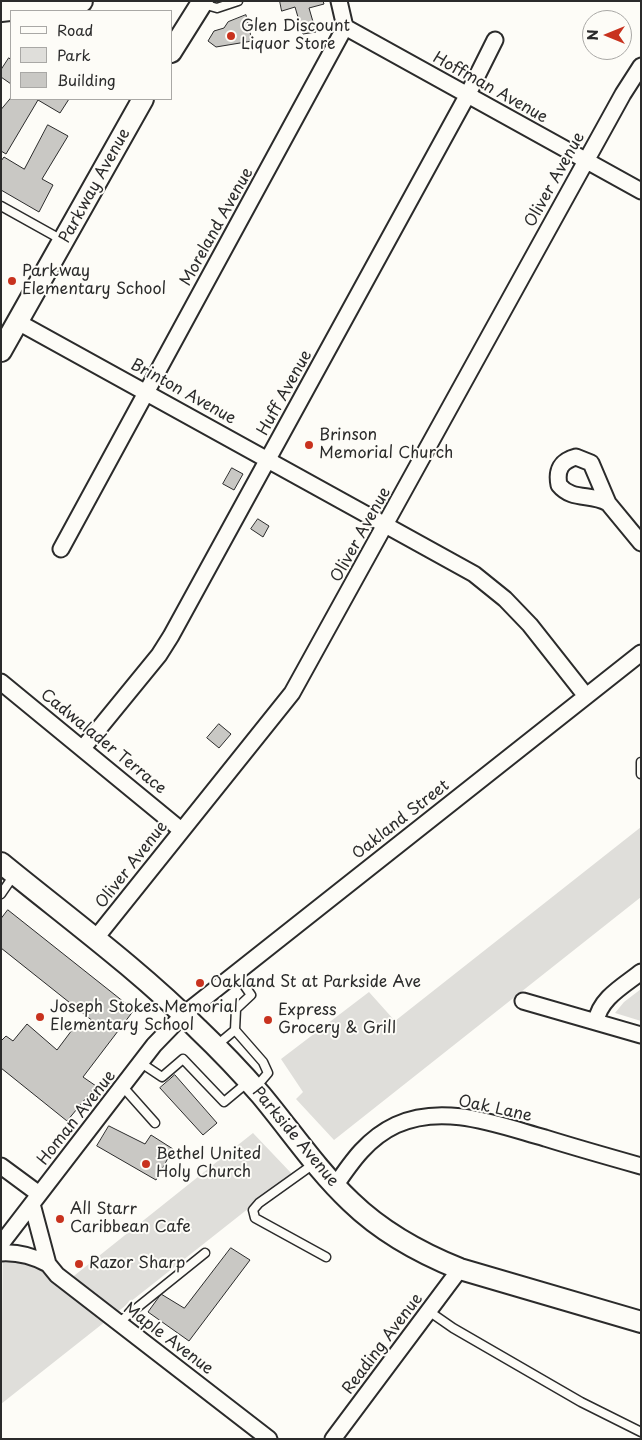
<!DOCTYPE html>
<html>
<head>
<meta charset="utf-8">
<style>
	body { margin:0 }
	#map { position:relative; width:642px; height:1440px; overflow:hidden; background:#fdfcf7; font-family:"Playpen Sans",sans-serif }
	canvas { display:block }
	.frame { position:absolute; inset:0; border:2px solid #2b2b2b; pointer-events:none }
	.legend { position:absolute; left:10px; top:10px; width:162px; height:90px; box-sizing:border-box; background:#fdfcf7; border:1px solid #a9a8a5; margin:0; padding:6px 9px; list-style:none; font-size:15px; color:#2b2b2b }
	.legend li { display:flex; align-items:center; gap:10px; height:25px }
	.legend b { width:25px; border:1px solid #a9a8a5 }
	.north { position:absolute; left:582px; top:10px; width:50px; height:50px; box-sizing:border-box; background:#fdfcf7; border:1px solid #a9a8a5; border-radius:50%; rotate:270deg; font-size:14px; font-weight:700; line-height:20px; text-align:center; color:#2b2b2b }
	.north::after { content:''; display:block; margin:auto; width:18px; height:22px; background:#c8321e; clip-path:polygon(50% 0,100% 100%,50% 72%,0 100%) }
</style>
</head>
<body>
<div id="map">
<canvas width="642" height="1440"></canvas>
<div class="frame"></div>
<ul class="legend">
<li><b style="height:6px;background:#fdfcf7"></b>Road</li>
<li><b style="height:14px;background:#dfdeda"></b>Park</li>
<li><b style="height:14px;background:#c9c8c4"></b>Building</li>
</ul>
<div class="north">N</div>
</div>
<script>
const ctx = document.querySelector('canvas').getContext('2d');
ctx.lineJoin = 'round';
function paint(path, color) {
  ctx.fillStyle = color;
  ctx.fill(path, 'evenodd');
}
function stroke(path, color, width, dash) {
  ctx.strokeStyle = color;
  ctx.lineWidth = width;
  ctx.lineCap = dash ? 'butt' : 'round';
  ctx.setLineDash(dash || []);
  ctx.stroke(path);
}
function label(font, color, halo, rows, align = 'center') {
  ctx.font = font + ' "Playpen Sans",sans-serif';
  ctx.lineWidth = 4;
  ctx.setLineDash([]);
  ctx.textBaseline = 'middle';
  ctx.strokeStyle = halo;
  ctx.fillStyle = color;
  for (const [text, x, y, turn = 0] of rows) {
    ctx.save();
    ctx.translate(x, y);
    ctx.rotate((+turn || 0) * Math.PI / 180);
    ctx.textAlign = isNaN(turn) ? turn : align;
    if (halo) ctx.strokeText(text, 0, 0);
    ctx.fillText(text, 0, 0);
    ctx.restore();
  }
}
paint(new Path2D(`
	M641 827V897L334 1140 296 1099 303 1092 281 1059 369 992 395 1021Z
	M641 989V1021L615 1013 624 1002Z
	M253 1133 292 1174 1 1404 3 1241 65 1283Z`), '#dfdeda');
const building = new Path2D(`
	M280 1H323L324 4 309 8 316 32 303 34 295 7 282 11Z
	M246 15 252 41 216 47 208 41 214 31 224 28 228 22Z
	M9 58 11 60V84L1 77V70Z
	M11 98V99H69L60 113 38 100 6 154 1 151V110Z
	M48 125 68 136 42 179 53 185 39 212 1 190V161L4 157 24 169Z
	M232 468 243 474 234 490 223 484Z
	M258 519 269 526 263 537 251 529Z
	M219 724 231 734 219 748 207 738Z
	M8 910 134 1010 83 1077 96 1086 67 1121 1 1068V1041L6 1036 13 1041 27 1024 57 1050 78 1022 89 1029 94 1022 1 948V919Z
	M175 1075 217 1123 203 1135 160 1088Z
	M109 1126 145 1144 151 1135 173 1149 156 1180 97 1146Z
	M231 1248 250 1260 189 1341 148 1312 161 1294 184 1308Z`);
paint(building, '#c9c8c4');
stroke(building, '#2b2b2b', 1);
const lane = new Path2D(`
	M203 4 217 8 238 1
	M1 206 62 240
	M641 762V774
	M1 894 14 875
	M235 1030 263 1062 268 1073 256 1087
	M217 1045 235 1030 236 1009 251 995 235 972
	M141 1063 162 1077 183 1059 224 1102 248 1082
	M123 1087 155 1123
	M315 1163 259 1203 253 1210 255 1218 326 1257
	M430 1312 453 1328 581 1402 641 1432
	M118 1323 205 1253`);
const street = new Path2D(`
	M339 1 345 27 641 191
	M18 322 474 574 505 599 530 625 586 696
	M576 457 591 463 608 503C591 493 572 501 559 485 556 470 561 461 576 457Z
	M608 503 641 543
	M61 549 345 27
	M1 682 181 830
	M83 748 159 655 171 636 467 96 495 40
	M95 939 292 693 623 94 641 66
	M523 1001 641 1035
	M596 1022C599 999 623 986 641 972
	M1 1166 39 1194
	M335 1186C352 1161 368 1138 396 1125 444 1103 498 1125 545 1138 577 1148 609 1157 641 1166
	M32 1204 48 1264 57 1275 269 1439
	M1 1244 154 1045 183 1015 641 653
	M1 1253C18 1252 33 1256 48 1264
	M333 1439 460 1269`);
const secondary = new Path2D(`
	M171 52 203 1
	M1 351 143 99
	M1 863C67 917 138 969 198 1029 220 1050 241 1072 261 1095 291 1131 317 1170 351 1202 382 1232 420 1253 460 1269L641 1322`);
const primary = new Path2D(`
	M1 10 81 1`);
stroke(lane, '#2b2b2b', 11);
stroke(street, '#2b2b2b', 19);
stroke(secondary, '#2b2b2b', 24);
stroke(primary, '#2b2b2b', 26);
stroke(lane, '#fdfcf7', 8);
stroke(street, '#fdfcf7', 15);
stroke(secondary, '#fdfcf7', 20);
stroke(primary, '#fdfcf7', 22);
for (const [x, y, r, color] of [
	[231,36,5,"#c8321e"],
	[12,281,5,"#c8321e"],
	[309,445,5,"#c8321e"],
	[200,983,5,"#c8321e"],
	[40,1017,5,"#c8321e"],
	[268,1020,5,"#c8321e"],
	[146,1164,5,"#c8321e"],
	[60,1219,5,"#c8321e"],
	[79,1264,5,"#c8321e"]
]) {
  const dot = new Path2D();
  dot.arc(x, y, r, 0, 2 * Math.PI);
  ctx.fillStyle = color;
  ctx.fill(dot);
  stroke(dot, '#fdfcf7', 2);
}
label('16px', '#2b2b2b', '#fdfcf7', [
	["Glen Discount",241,27],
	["Liquor Store",241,45],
	["Parkway",22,272],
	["Elementary School",22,290],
	["Brinson",319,436],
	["Memorial Church",319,454],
	["Oakland St at Parkside Ave",210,983],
	["Joseph Stokes Memorial",50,1008],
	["Elementary School",50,1026],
	["Express",278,1011],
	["Grocery & Grill",278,1029],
	["Bethel United",156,1155],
	["Holy Church",156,1173],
	["All Starr",70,1210],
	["Caribbean Cafe",70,1228],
	["Razor Sharp",89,1264]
], 'left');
label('16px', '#2b2b2b', '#fdfcf7', [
	["Hoffman Avenue",490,88,29],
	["Oliver Avenue",555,180,-61],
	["Parkway Avenue",95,186,-61],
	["Moreland Avenue",217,227,-61],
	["Brinton Avenue",183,392,29],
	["Huff Avenue",285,393,-61],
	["Oliver Avenue",361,535,-61],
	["Cadwalader Terrace",103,742,39],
	["Oakland Street",401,820,-38],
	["Oliver Avenue",132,865,-52],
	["Oak Lane",495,1109,12],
	["Homan Avenue",77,1118,-52],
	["Parkside Avenue",295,1137,50],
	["Maple Avenue",168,1339,37],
	["Reading Avenue",383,1344,-53]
]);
</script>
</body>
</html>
